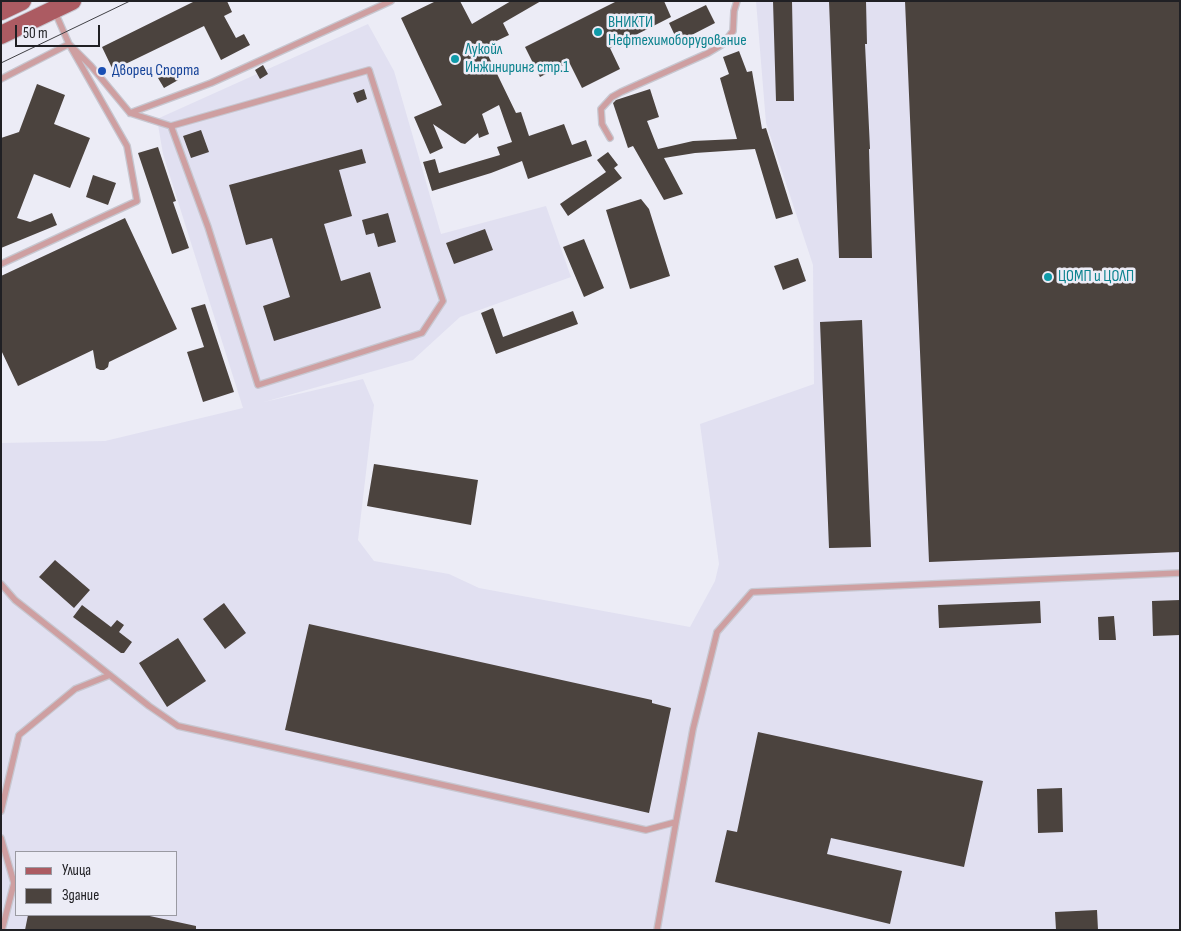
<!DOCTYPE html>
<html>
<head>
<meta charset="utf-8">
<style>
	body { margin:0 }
	#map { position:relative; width:1181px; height:931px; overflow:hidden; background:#ececf6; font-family:"Sofia Sans Condensed",sans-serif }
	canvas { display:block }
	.frame { position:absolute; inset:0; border:2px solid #202024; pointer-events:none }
	.legend { position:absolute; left:15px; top:851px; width:162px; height:65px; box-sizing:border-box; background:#ececf6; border:1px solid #9a9aa2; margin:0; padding:6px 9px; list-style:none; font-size:15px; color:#202024 }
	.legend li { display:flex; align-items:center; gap:10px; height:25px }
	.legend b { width:25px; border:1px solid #9a9aa2 }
	.scale { position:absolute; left:15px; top:25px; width:85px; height:22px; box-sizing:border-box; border:2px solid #202024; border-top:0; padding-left:6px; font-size:15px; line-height:18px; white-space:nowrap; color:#202024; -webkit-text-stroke:4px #ececf6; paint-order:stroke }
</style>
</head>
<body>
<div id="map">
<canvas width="1181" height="931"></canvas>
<div class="frame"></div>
<ul class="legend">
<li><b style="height:6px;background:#ac5b62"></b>Улица</li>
<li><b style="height:14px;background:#4b433e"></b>Здание</li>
</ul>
<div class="scale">50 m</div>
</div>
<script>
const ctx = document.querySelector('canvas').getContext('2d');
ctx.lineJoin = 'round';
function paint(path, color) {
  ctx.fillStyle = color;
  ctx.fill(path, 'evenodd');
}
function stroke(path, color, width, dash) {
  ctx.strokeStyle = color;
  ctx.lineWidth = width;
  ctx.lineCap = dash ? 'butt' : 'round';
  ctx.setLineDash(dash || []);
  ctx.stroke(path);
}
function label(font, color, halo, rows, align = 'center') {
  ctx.font = font + ' "Sofia Sans Condensed",sans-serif';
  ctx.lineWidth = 5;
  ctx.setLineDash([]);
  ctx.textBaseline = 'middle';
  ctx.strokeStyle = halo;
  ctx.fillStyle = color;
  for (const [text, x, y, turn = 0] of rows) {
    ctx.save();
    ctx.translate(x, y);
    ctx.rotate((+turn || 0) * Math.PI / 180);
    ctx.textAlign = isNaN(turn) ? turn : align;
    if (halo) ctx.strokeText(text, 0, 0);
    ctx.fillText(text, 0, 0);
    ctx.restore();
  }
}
paint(new Path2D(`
	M756 1H1180V930H1V443L105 441 243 408 163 154 157 119 368 24 394 71 441 234 546 206 571 277 460 317 413 360 264 402 363 379 374 405 358 540 374 561 449 574 479 588 690 627 715 581 719 564 700 424 814 384 813 265 766 123ZM16 852H176V915H16Z`), '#e1e0f1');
paint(new Path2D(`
	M195 1H227L232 12 224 16 236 38 244 34 250 45 221 60 204 26 113 70 102 47Z
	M436 1H460L472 24 511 1H541L503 23 509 35 484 47 516 113 521 112 529 136 564 124 572 145 586 140 592 156 528 179 522 161 491 173 432 191 423 162 435 159 439 173 500 155 497 147 512 142 499 105 482 114 489 134 479 138 478 133 465 144 461 143 433 124 443 148 430 154 414 117 442 105 401 18Z
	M617 1H664L671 17 610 48 620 69 582 88 569 62 540 77 525 47Z
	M773 1H792L794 101H776Z
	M829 1H866L867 44H865L870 149H869L872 258H839Z
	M905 1H1180V552L929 562Z
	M706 5 715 23 678 42 669 23Z
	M739 51 747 72 752 71 762 129 766 128 793 214 776 219 755 149 695 153 664 158 683 194 664 200 633 146 628 148 613 103 616 100 650 89 659 117 647 121 658 149 693 141 737 139 720 78 729 74 723 57Z
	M263 65 268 74 260 79 255 70Z
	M174 69 180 79 164 88 158 78Z
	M37 84 65 95 54 124 90 138 70 188 34 174 17 218 30 222 52 213 57 225 1 248V138L19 132Z
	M364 89 367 99 357 103 353 93Z
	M201 130 209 152 191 158 183 136Z
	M158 147 176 201 173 202 189 248 172 254 138 153Z
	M362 149 366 163 339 170 352 216 324 224 341 281 370 272 381 308 274 341 263 306 290 297 272 238 246 245 229 185Z
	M608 152 618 165 614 168 622 178 568 216 560 204 606 172 597 160Z
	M93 175 116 183 108 205 86 197Z
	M641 199 649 209 670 276 630 289 606 210Z
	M388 213 396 242 378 247 374 233 366 235 362 220Z
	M125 218 177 329 109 362 108 367 104 370H100L96 368 93 350 18 386 1 350V276Z
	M485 229 493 250 454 264 446 243Z
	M584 239 604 288 584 297 563 247Z
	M798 258 806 281 783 290 774 266Z
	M205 304 234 392 203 402 187 352 204 347 191 308Z
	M493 308 503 337 573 311 578 324 496 354 481 313Z
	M862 320 871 547 829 548 820 322Z
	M374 464 478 480 471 525 367 506Z
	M55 560 90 590 74 608 39 577Z
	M1180 600V635L1153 636 1152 601Z
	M1040 601 1041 623 939 628 938 605Z
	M224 603 246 633 225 649 203 619Z
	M82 605 111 627 117 620 124 625 119 632 132 642 124 653H121L73 617Z
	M1114 616 1116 640H1099L1098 617Z
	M309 624 652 700V703L671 708 649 813 285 730Z
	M178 638 206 681 167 707 139 663Z
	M758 732 983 781 964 867 831 838 827 854 902 871 890 924 715 882 727 830 737 832Z
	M1062 788 1063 832 1038 833 1037 789Z
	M1097 910 1098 930H1056L1055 912Z
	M28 915H145L196 926V930H25Z`), '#4b433e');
const lane = new Path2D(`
	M69 44 91 66 130 113 171 126 208 227 258 385 422 333 443 301 369 70 171 126
	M1 79 69 44
	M130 113 211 83 391 1
	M610 138 602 124 601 109 612 97 621 92 708 53 723 44 733 31 734 11 737 1
	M1 264 137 201 127 146 69 44 55 12
	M1 584 15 600 149 706 178 726 646 830 676 822 693 729 717 632 752 592 1180 573
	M1 811 19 735 75 689 110 675
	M1 838 14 883 2 930
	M657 930 676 822`);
const primary = new Path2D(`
	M1 11 22 1
	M1 35 72 1`);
stroke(lane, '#c7c7d0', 8);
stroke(primary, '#c7c7d0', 20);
stroke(lane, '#ce9fa1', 5.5);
stroke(primary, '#ac5b62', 18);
stroke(new Path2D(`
	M1 63 130 1`), '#404045', 1);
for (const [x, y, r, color] of [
	[598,32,5,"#0f9aa8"],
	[455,59,5,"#0f9aa8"],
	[102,71,5,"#1a4fb4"],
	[1048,277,5,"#0f9aa8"]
]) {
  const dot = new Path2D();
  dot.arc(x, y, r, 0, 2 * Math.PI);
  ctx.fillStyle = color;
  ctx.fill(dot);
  stroke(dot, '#ececf6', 2);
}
label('16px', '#0d838f', '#ececf6', [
	["ВНИКТИ",608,23],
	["Нефтехимоборудование",608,41],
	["Лукойл",465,50],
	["Инжиниринг стр.1",465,68],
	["ЦОМП и ЦОЛП",1058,277]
], 'left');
label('16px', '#164399', '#ececf6', [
	["Дворец Спорта",112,71]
], 'left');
</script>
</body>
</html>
